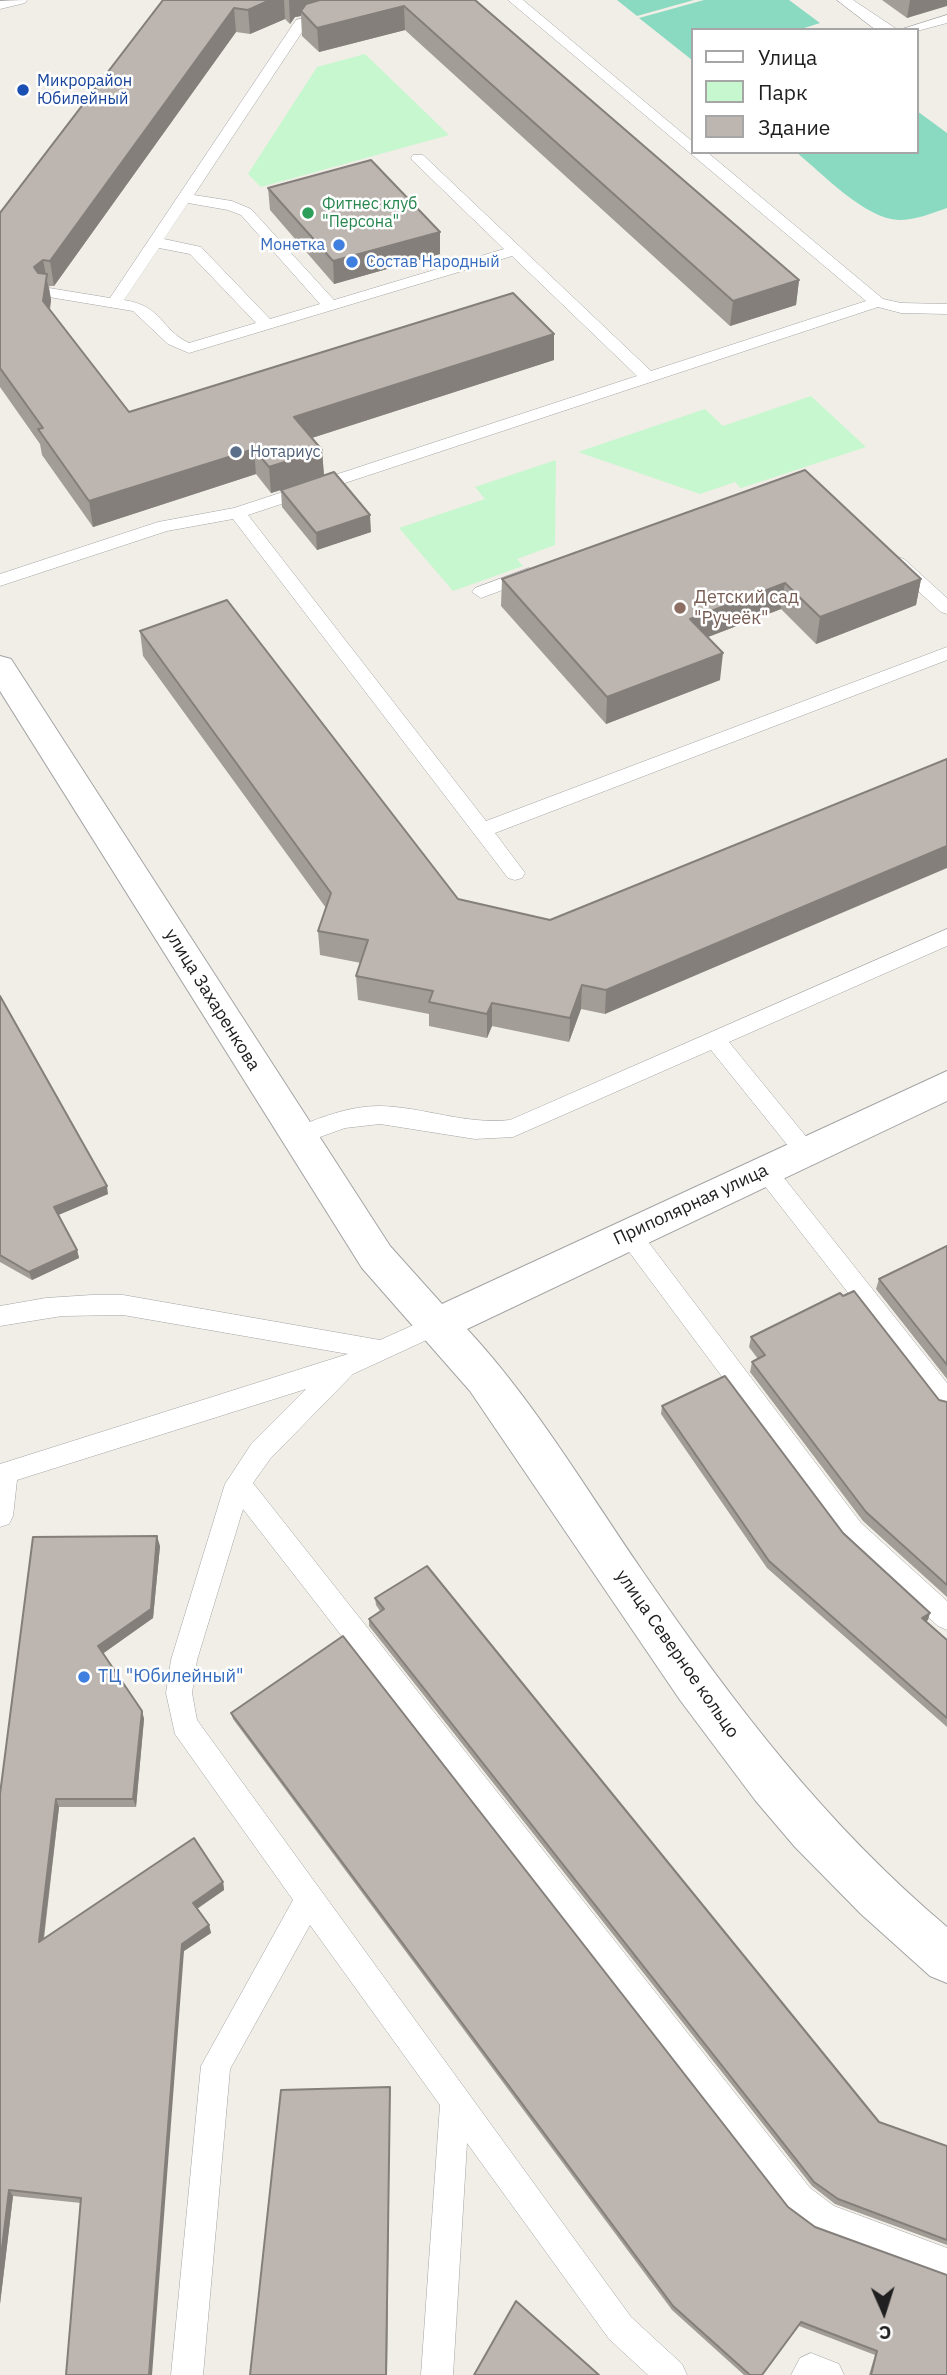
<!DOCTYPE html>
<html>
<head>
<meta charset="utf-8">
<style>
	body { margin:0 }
	#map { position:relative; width:947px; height:2375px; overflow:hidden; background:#f0eee7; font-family:"IBM Plex Sans",sans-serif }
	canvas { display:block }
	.legend { position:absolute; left:691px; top:28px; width:228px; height:126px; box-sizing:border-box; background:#fff; border:2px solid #a6a6a6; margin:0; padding:9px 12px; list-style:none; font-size:21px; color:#202020 }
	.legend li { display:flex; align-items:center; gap:14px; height:35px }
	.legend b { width:35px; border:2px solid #a6a6a6 }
	.north { position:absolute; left:849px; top:2277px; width:70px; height:70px; -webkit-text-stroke:5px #fff; paint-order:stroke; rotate:177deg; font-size:19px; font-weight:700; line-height:28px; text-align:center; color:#202020 }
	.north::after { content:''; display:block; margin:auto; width:24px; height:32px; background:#202020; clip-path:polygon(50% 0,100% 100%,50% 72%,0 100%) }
</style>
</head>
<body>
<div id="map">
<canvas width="947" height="2375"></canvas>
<ul class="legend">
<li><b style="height:9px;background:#fff"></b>Улица</li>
<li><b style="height:19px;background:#c7f7ce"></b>Парк</li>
<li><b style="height:19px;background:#bdb6b0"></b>Здание</li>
</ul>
<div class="north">С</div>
</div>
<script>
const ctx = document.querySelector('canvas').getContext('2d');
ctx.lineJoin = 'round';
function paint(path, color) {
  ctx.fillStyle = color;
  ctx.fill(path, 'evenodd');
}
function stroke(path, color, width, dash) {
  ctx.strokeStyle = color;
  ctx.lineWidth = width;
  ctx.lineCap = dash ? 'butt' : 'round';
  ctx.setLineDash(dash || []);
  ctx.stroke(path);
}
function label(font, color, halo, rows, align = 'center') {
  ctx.font = font + ' "IBM Plex Sans",sans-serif';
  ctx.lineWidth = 5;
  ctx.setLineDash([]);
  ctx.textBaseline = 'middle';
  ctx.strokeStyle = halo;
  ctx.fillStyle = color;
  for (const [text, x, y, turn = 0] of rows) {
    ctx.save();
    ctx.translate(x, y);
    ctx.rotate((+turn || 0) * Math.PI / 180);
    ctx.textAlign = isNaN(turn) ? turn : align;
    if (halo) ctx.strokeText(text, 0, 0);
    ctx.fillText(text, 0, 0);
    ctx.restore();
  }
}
paint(new Path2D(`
	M365 54 449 135 261 187 248 174 317 67Z
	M811 396 866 447 741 488 735 482 700 494 578 452 705 409 723 426Z
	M556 460 555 545 517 559 523 566 453 591 399 528 485 499 475 487Z`), '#c7f7ce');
paint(new Path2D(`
	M617 0H694L637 16Z
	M704 0H789L820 23 798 30H693L692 60 639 18Z
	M917 111 947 133V208C932 213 916 220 899 220 865 219 823 174 796 152H917Z`), '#8adac1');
const service = new Path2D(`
	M27 0 25 3 0 9V1Z
	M371 0H394L392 3 306 26 194 195 232 201 251 209 334 300 504 249 413 161 411 158 413 155H423L651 371 866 301 508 0H523L693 142V152H707L883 299 901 303 947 304V314L901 313 878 307 248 515 486 821 947 647V660L495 833 525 873 522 878 515 880 508 878 233 519 167 531 0 586V574L158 522 234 508 637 376 512 256 189 353 168 344 133 311 43 296 41 293 49 288 110 298 296 20ZM188 203 228 210 241 215 320 304 270 319 201 247 164 239ZM159 248 190 254 256 323 189 343C160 329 163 306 124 300Z
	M837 0H853L898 30H876Z
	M947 15V23L917 31 899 30Z
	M898 557 904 559 947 598V614L941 612 892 567 889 563 892 559Z
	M529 568 535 570 538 574 535 578 481 598 472 592 475 588Z
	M947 929V946L729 1042 813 1145 816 1151 813 1157 805 1160 797 1157 711 1050 513 1137 475 1139 380 1124 345 1128 298 1145 290 1142 287 1136 290 1130C319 1118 348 1106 380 1106 424 1107 465 1125 510 1120Z
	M765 1161 773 1164 947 1383V1411L938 1408 757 1176 754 1170 757 1164Z
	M629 1225 637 1227 861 1523 947 1601V1630L938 1626 843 1539 621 1241 617 1234 621 1227Z
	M92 1295H123L380 1340 436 1315 444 1318 448 1325 444 1332 353 1374 270 1459 253 1483 810 2188 834 2206 947 2248V2278L814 2229 788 2210 243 1509 197 1660 192 1693 197 1720 631 2317 682 2364 687 2375H648L609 2339 467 2143 453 2375H421L440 2105 310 1925 230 2069 203 2375H171L201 2066 293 1900 175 1734 166 1693 171 1660 225 1484 252 1443 306 1389 17 1480 13 1516 9 1524 0 1527V1464L348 1354 123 1315 62 1316 0 1326V1306L46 1298Z
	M811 2353 839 2364 844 2375H791L800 2358Z`);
const minor = new Path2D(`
	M0 656 11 659 390 1246 442 1304 947 1071V1101L467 1329C534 1401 586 1489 641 1569 732 1702 824 1823 947 1927V1983L930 1976 861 1914 795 1847 755 1800 680 1700 470 1391 362 1268 0 691Z`);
stroke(service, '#a4a4a4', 1);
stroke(minor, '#a4a4a4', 2);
paint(service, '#fff');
paint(minor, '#fff');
paint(new Path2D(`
	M163 0H475L799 280 796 305 730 326 405 30 319 52 302 36 301 16 295 17 290 24 285 19 250 34 236 32 54 286H49L51 300 50 310 129 412 554 360 312 438 322 450 324 476 371 532 317 550 282 507 281 490 271 493 256 474 93 527 42 455 40 444 0 387V213Z
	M882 0H947L907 18Z
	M268 188 440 254 334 284 270 210Z
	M502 579H921L916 605 816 644 781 609 708 637 720 680 606 724 501 606Z
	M140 631 458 899 550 920 947 759 605 1014 581 1009 569 1042 492 1026 487 1038 429 1026V1014L358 1000 356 976 361 963 320 955 318 931 326 908 143 656Z
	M0 996 108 1194 58 1215 77 1250 79 1258 32 1280 0 1262Z
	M947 1246V1379L876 1289 879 1279Z
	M751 1337 947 1402V1597L863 1521 750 1372 752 1362 758 1359 749 1347Z
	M662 1406 843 1533 928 1620 926 1621 947 1640V1727L767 1568 661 1414Z
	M160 1546 153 1618 103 1653 142 1711 144 1719 136 1807H59L44 1939 223 1882 224 1890 197 1909 209 1925 211 1933 184 1951 81 2203 13 2196 0 2304V1794Z
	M375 1598 879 2122 947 2146V2245L835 2204 812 2186 369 1626V1619L380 1611 376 1605Z
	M231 1713 788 2207 815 2227 947 2375H869L875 2355 799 2326 762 2375H744L672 2310 233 1719Z`), '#a39d97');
paint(new Path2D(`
	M270 0H284L285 19 250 34 248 10Z
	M289 0H361L301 11V16L295 17 290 24Z
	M910 0H947V6L907 18Z
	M404 6 405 30 319 52 317 28Z
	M234 8 236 32 54 286 50 261Z
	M440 232V254L334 284 333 261Z
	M43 260 51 300 47 326 34 267Z
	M799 280 796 305 730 326 733 301Z
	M554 334V360L296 443 294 417Z
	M254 449 256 474 93 527 89 501Z
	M322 450 324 476 271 493 269 467Z
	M370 515 371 532 317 550 316 533Z
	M921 579 916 605 816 644 820 617Z
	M785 583 781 609 687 645 690 619Z
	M723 653 720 680 606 724 607 697Z
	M947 846V868L605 1014 606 990Z
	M582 985 581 1009 569 1042 570 1018Z
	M492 1003V1026L487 1038V1014Z
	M107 1186 108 1194 56 1216 54 1207Z
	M77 1250 79 1258 32 1280 29 1272Z
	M157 1536 160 1546 153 1618 101 1655 98 1646Z
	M930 1613 928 1620 919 1625 922 1618Z
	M142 1711 144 1719 136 1807 133 1799Z
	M56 1799 59 1807 42 1950 39 1942Z
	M223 1882 224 1890 195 1910 193 1903Z
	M209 1925 211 1933 184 1951 152 2375H149L182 1944Z
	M390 2087 387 2375H386Z
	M9 2190 13 2196 0 2304V2265Z`), '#847f7b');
const building = new Path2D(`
	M163 0H270L248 10 234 8 50 261 43 260 34 267 38 273 47 274 43 301 129 412 513 293 554 334 294 417 322 450 269 467 254 449 89 501 38 429 43 428 0 368V213Z
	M320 0H475L799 280 733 301 404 6 317 28 301 11 306 4Z
	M371 160 440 232 333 261 268 188Z
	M805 470 921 579 820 617 785 583 690 619 723 653 607 697 502 579Z
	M334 472 370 515 316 533 281 490Z
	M227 600 458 899 550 920 947 759V846L606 990 582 985 570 1018 492 1003 487 1014 429 1002 433 991 356 976 368 940 318 931 331 893 140 631Z
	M0 996 107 1186 54 1207 77 1250 29 1272 0 1255Z
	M947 1246V1365L879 1279Z
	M854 1291 939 1400 947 1402V1585L866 1512 752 1362 765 1355 751 1337 840 1293 843 1296Z
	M725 1376 843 1533 930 1613 922 1618 947 1640V1718L769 1561 662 1406Z
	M157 1536 151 1609 98 1646 142 1711 133 1799H56L39 1942 194 1838 223 1882 193 1903 209 1925 182 1944 149 2375H66L81 2198 9 2190 0 2265V1794L33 1537Z
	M427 1566 879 2122 947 2146V2240L838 2199 814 2182 369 1619 384 1609 375 1598Z
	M343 1636 788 2207 815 2227 947 2275V2375H871L877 2351 801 2322 762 2375H750L673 2306 231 1713Z
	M390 2087 386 2375H250L281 2090Z
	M516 2301 599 2375H474Z`);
paint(building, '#bdb6b0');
stroke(building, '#847f7b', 2);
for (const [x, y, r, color] of [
	[23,90,7,"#1a4fb4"],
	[308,213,7,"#2e9e5b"],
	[339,245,7,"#3f7fe0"],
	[352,262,7,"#3f7fe0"],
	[236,452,7,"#5c6f8a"],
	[680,608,7,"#8d6e63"],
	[84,1677,7,"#3f7fe0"]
]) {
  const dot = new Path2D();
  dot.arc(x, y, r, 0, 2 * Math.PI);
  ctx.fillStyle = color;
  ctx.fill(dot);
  stroke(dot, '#fff', 2.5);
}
label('16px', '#164399', '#fff', [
	["Микрорайон",37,81],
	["Юбилейный",37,99]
], 'left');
label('16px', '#27864d', '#fff', [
	["Фитнес клуб",322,204],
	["\"Персона\"",322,222]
], 'left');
label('16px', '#366cbe', '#fff', [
	["Монетка",325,245],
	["Состав Народный",366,262,"left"]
], 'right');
label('16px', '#4e5e75', '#fff', [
	["Нотариус",250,452]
], 'left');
label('18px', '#785e54', '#fff', [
	["Детский сад",694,598],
	["\"Ручеёк\"",694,619]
], 'left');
label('18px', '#202020', '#fff', [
	["улица Захаренкова",212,1000,58],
	["Приполярная улица",691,1205,-25],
	["улица Северное кольцо",677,1654,55]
]);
label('18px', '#366cbe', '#fff', [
	["ТЦ \"Юбилейный\"",98,1677]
], 'left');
</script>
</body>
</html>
